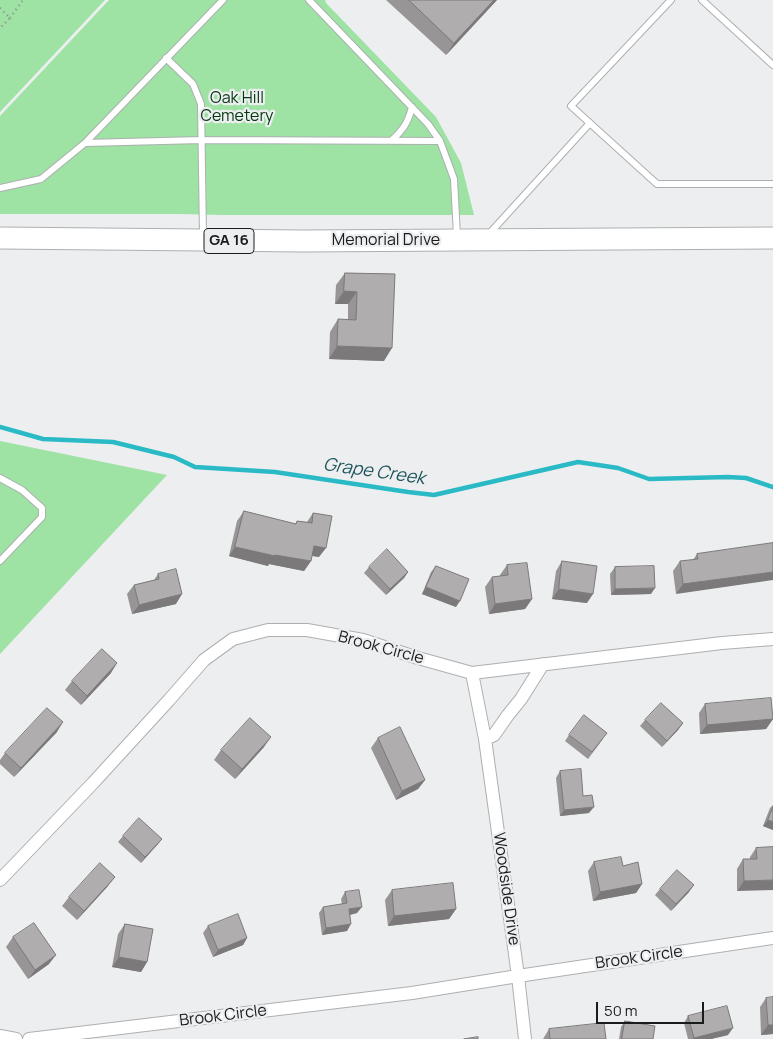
<!DOCTYPE html>
<html>
<head>
<meta charset="utf-8">
<style>
	body { margin:0 }
	#map { position:relative; width:773px; height:1039px; overflow:hidden; background:#edeef0; font-family:Manrope,sans-serif }
	canvas { display:block }
	.scale { position:absolute; left:596px; top:1002px; width:108px; height:22px; box-sizing:border-box; border:2px solid #1a1b1b; border-top:0; padding-left:6px; font-size:15px; line-height:18px; white-space:nowrap; color:#1a1b1b; -webkit-text-stroke:4px #edeef0; paint-order:stroke }
</style>
</head>
<body>
<div id="map">
<canvas width="773" height="1039"></canvas>
<div class="scale">50 m</div>
</div>
<script>
const ctx = document.querySelector('canvas').getContext('2d');
ctx.lineJoin = 'round';
function paint(path, color) {
  ctx.fillStyle = color;
  ctx.fill(path, 'evenodd');
}
function stroke(path, color, width, dash) {
  ctx.strokeStyle = color;
  ctx.lineWidth = width;
  ctx.lineCap = dash ? 'butt' : 'round';
  ctx.setLineDash(dash || []);
  ctx.stroke(path);
}
function label(font, color, halo, rows, align = 'center') {
  ctx.font = font + ' Manrope,sans-serif';
  ctx.lineWidth = 4.5;
  ctx.setLineDash([]);
  ctx.textBaseline = 'middle';
  ctx.strokeStyle = halo;
  ctx.fillStyle = color;
  for (const [text, x, y, turn = 0] of rows) {
    ctx.save();
    ctx.translate(x, y);
    ctx.rotate((+turn || 0) * Math.PI / 180);
    ctx.textAlign = isNaN(turn) ? turn : align;
    if (halo) ctx.strokeText(text, 0, 0);
    ctx.fillText(text, 0, 0);
    ctx.restore();
  }
}
paint(new Path2D(`
	M0 0H105L0 112Z
	M109 0H325L326 3 436 117 461 163 474 215H222L179 214H0V116Z
	M0 441 167 475 0 654Z`), '#9ee2a4');
stroke(new Path2D(`
	M0 427 43 439 113 442 174 457 195 467 275 472 408 492 434 495 578 462 618 468 649 479 728 477 746 478 773 487`), '#2abac6', 4.5);
const lane = new Path2D(`
	M223 0 85 143 201 140 440 141 428 124 309 0
	M671 0 571 106 657 184H773
	M702 0 773 65
	M166 58 193 84 201 104 203 236
	M391 141C403 130 408 123 412 107
	M440 141 454 179 457 236
	M0 188 41 179 85 143
	M488 235 590 123
	M0 478 22 490 42 508V517L0 561`);
const street = new Path2D(`
	M472 673 485 739 518 976 525 1039
	M485 739 494 735 508 715 521 699 543 664
	M0 880 93 783 169 700 204 660 233 639 268 630H307L363 640 418 658 472 673 722 643 773 639
	M0 1036 16 1039
	M29 1039 412 993 518 976 773 938`);
const primary = new Path2D(`
	M0 238 304 241 773 238`);
stroke(lane, '#adafb1', 8);
stroke(street, '#adafb1', 14);
stroke(primary, '#adafb1', 23);
stroke(new Path2D(`
	M0 8 10 18 0 28
	M10 18 23 0`), '#8d8e90', 2.5, [1, 4]);
stroke(lane, '#fff', 6);
stroke(street, '#fff', 12);
stroke(primary, '#fff', 21);
paint(new Path2D(`
	M386 0H497L446 55Z
	M345 273 395 274 384 361 329 359 330 332 338 319 348 320V304H335L336 285Z
	M244 511 295 524 297 521 307 522 313 513 319 557 312 556 311 561 304 571 269 564 268 566 229 556 237 521Z
	M773 543 676 594 673 571 680 561 693 560 697 554Z
	M562 561 587 603 552 599 556 571Z
	M507 565 532 599 525 609 489 614 485 587 492 577 500 576V575Z
	M436 566 456 607 422 594 431 572Z
	M369 567 408 572 404 578 386 595 364 573Z
	M615 567 651 594 611 595 610 574Z
	M158 574 176 604 132 614 127 594 134 585 154 580Z
	M111 673 81 705 65 690 72 681Z
	M705 704 773 719 766 729 700 734 699 713Z
	M645 720 683 723 678 730 662 747 640 726Z
	M57 732 14 777 0 764V760L5 753Z
	M569 735 603 739 588 759 565 741Z
	M378 738 425 780 418 789 396 800 371 748Z
	M264 747 235 779 214 760 221 750Z
	M560 771 583 796 589 813 560 816 556 778Z
	M773 805V830L763 826 770 808Z
	M123 836 162 839 157 845 141 863 118 842Z
	M773 847 737 891V869L743 859H750V857L756 848Z
	M594 862 623 866 642 884 636 893 593 901 588 871Z
	M108 886 77 920 62 906 69 897Z
	M660 889 689 892 671 911 655 895Z
	M392 890 456 909 449 919 388 926 385 900Z
	M345 892 357 913 350 915 347 931 322 935 319 913 323 907 342 904 341 899Z
	M125 924 147 962 141 972 112 967 118 934Z
	M208 926 247 938 243 945 213 957 203 933Z
	M13 937 49 964 28 979 6 947Z
	M766 998 773 1034 761 1035 760 1007Z
	M688 1016 728 1035 711 1039H688L684 1023Z
	M625 1021 653 1039H619L621 1027Z
	M549 1029 606 1039H543Z`), '#979596');
paint(new Path2D(`
	M494 0H497L446 55 454 43Z
	M344 291 357 292 348 304H335Z
	M337 346 392 348 384 361 329 359Z
	M314 546 326 548 319 557 307 555Z
	M235 547 275 555 311 561 304 571 269 564 268 566 229 556Z
	M408 572 404 578 386 595 390 589Z
	M773 572V580L676 594 683 584Z
	M426 587 460 601 456 607 422 594Z
	M655 588 651 594 611 595 615 589Z
	M559 589 593 594 587 603 552 599Z
	M182 594 176 604 132 614 139 605Z
	M532 599 525 609 489 614 495 604Z
	M117 663 111 673 81 705 87 696Z
	M773 719 766 729 700 734 707 725Z
	M63 722 57 732 14 777 21 768Z
	M683 723 678 730 662 747 667 741Z
	M271 737 264 747 235 779 242 769Z
	M425 780 418 789 396 800 402 791Z
	M594 807 589 813 560 816 564 810Z
	M768 820 773 822V830L763 826Z
	M162 839 157 845 141 863 145 857Z
	M115 877 108 886 77 920 84 911Z
	M773 880V890L737 891 744 881Z
	M642 884 636 893 593 901 600 892Z
	M694 885 689 892 671 911 676 904Z
	M362 907 357 913 344 916 349 909Z
	M456 909 449 919 388 926 394 916Z
	M351 924 347 931 322 935 326 928Z
	M247 938 243 945 213 957 218 950Z
	M56 955 49 964 28 979 35 970Z
	M119 957 147 962 141 972 112 967Z
	M768 1025H773V1034L761 1035Z
	M733 1028 728 1035 711 1039H693L694 1038Z`), '#7b797a');
const building = new Path2D(`
	M409 0H494L454 43Z
	M345 273 395 274 392 348 337 346 338 319 356 320 357 292 344 291Z
	M244 511 296 524 297 521 312 523 313 513 332 516 326 548 314 546 311 561 275 555V556L235 547Z
	M773 543V572L683 584 680 561 698 559 697 554Z
	M387 549 408 572 390 589 369 567Z
	M562 561 597 566 593 594 559 589Z
	M527 563 532 599 495 604 492 577 508 575 507 565Z
	M436 566 469 579 460 601 426 587Z
	M654 566 655 588 615 589V567Z
	M176 569 182 594 139 605 134 585 159 579 158 574Z
	M102 649 117 663 87 696 72 681Z
	M771 698 773 719 707 725 705 704Z
	M661 703 683 723 667 741 645 720Z
	M47 708 63 722 21 768 5 753Z
	M584 715 607 733 592 752 569 735Z
	M250 718 271 737 242 769 221 750Z
	M400 727 425 780 402 791 378 738Z
	M581 769 583 796 592 795 594 807 564 810 560 771Z
	M773 807V822L768 820Z
	M139 818 162 839 145 857 123 836Z
	M773 847V880L744 881 743 859H757L756 848Z
	M621 857 623 866 638 862 642 884 600 892 594 862Z
	M100 863 115 877 84 911 69 897Z
	M677 870 694 885 676 904 660 889Z
	M453 883 456 909 394 916 392 890Z
	M359 890 362 907 349 909 351 924 326 928 323 907 347 903 345 892Z
	M238 914 247 938 218 950 208 926Z
	M34 923 56 955 35 970 13 937Z
	M125 924 153 929 147 962 119 957Z
	M773 997V1025H768L766 998Z
	M727 1006 733 1028 694 1038 688 1016Z
	M625 1021 655 1026 653 1039H622Z
	M604 1023 606 1039H550L549 1029Z
	M478 1037V1039H464Z`);
paint(building, '#b0adae');
stroke(building, '#7b797a', 1);
for (const [x, y, w] of [
	[229,241,50]
]) {
  const box = new Path2D();
  box.roundRect(x - w / 2, y - 12.5, w, 25, 4);
  ctx.fillStyle = '#edeef0';
  ctx.fill(box);
  stroke(box, '#1a1b1b', 1);
}
label('bold 15px', '#1a1b1b', null, [
	["GA 16",229,241]
]);
label('16px', '#02380f', '#edeef0', [
	["Oak Hill",237,99],
	["Cemetery",237,117]
]);
label('16px', '#1a1b1b', '#edeef0', [
	["Memorial Drive",386,241],
	["Brook Circle",381,648,15],
	["Woodside Drive",506,889,82],
	["Brook Circle",639,958,-8],
	["Brook Circle",223,1016,-7]
]);
label('italic 18px', '#1e565b', '#edeef0', [
	["Grape Creek",374,472,8]
]);
</script>
</body>
</html>
